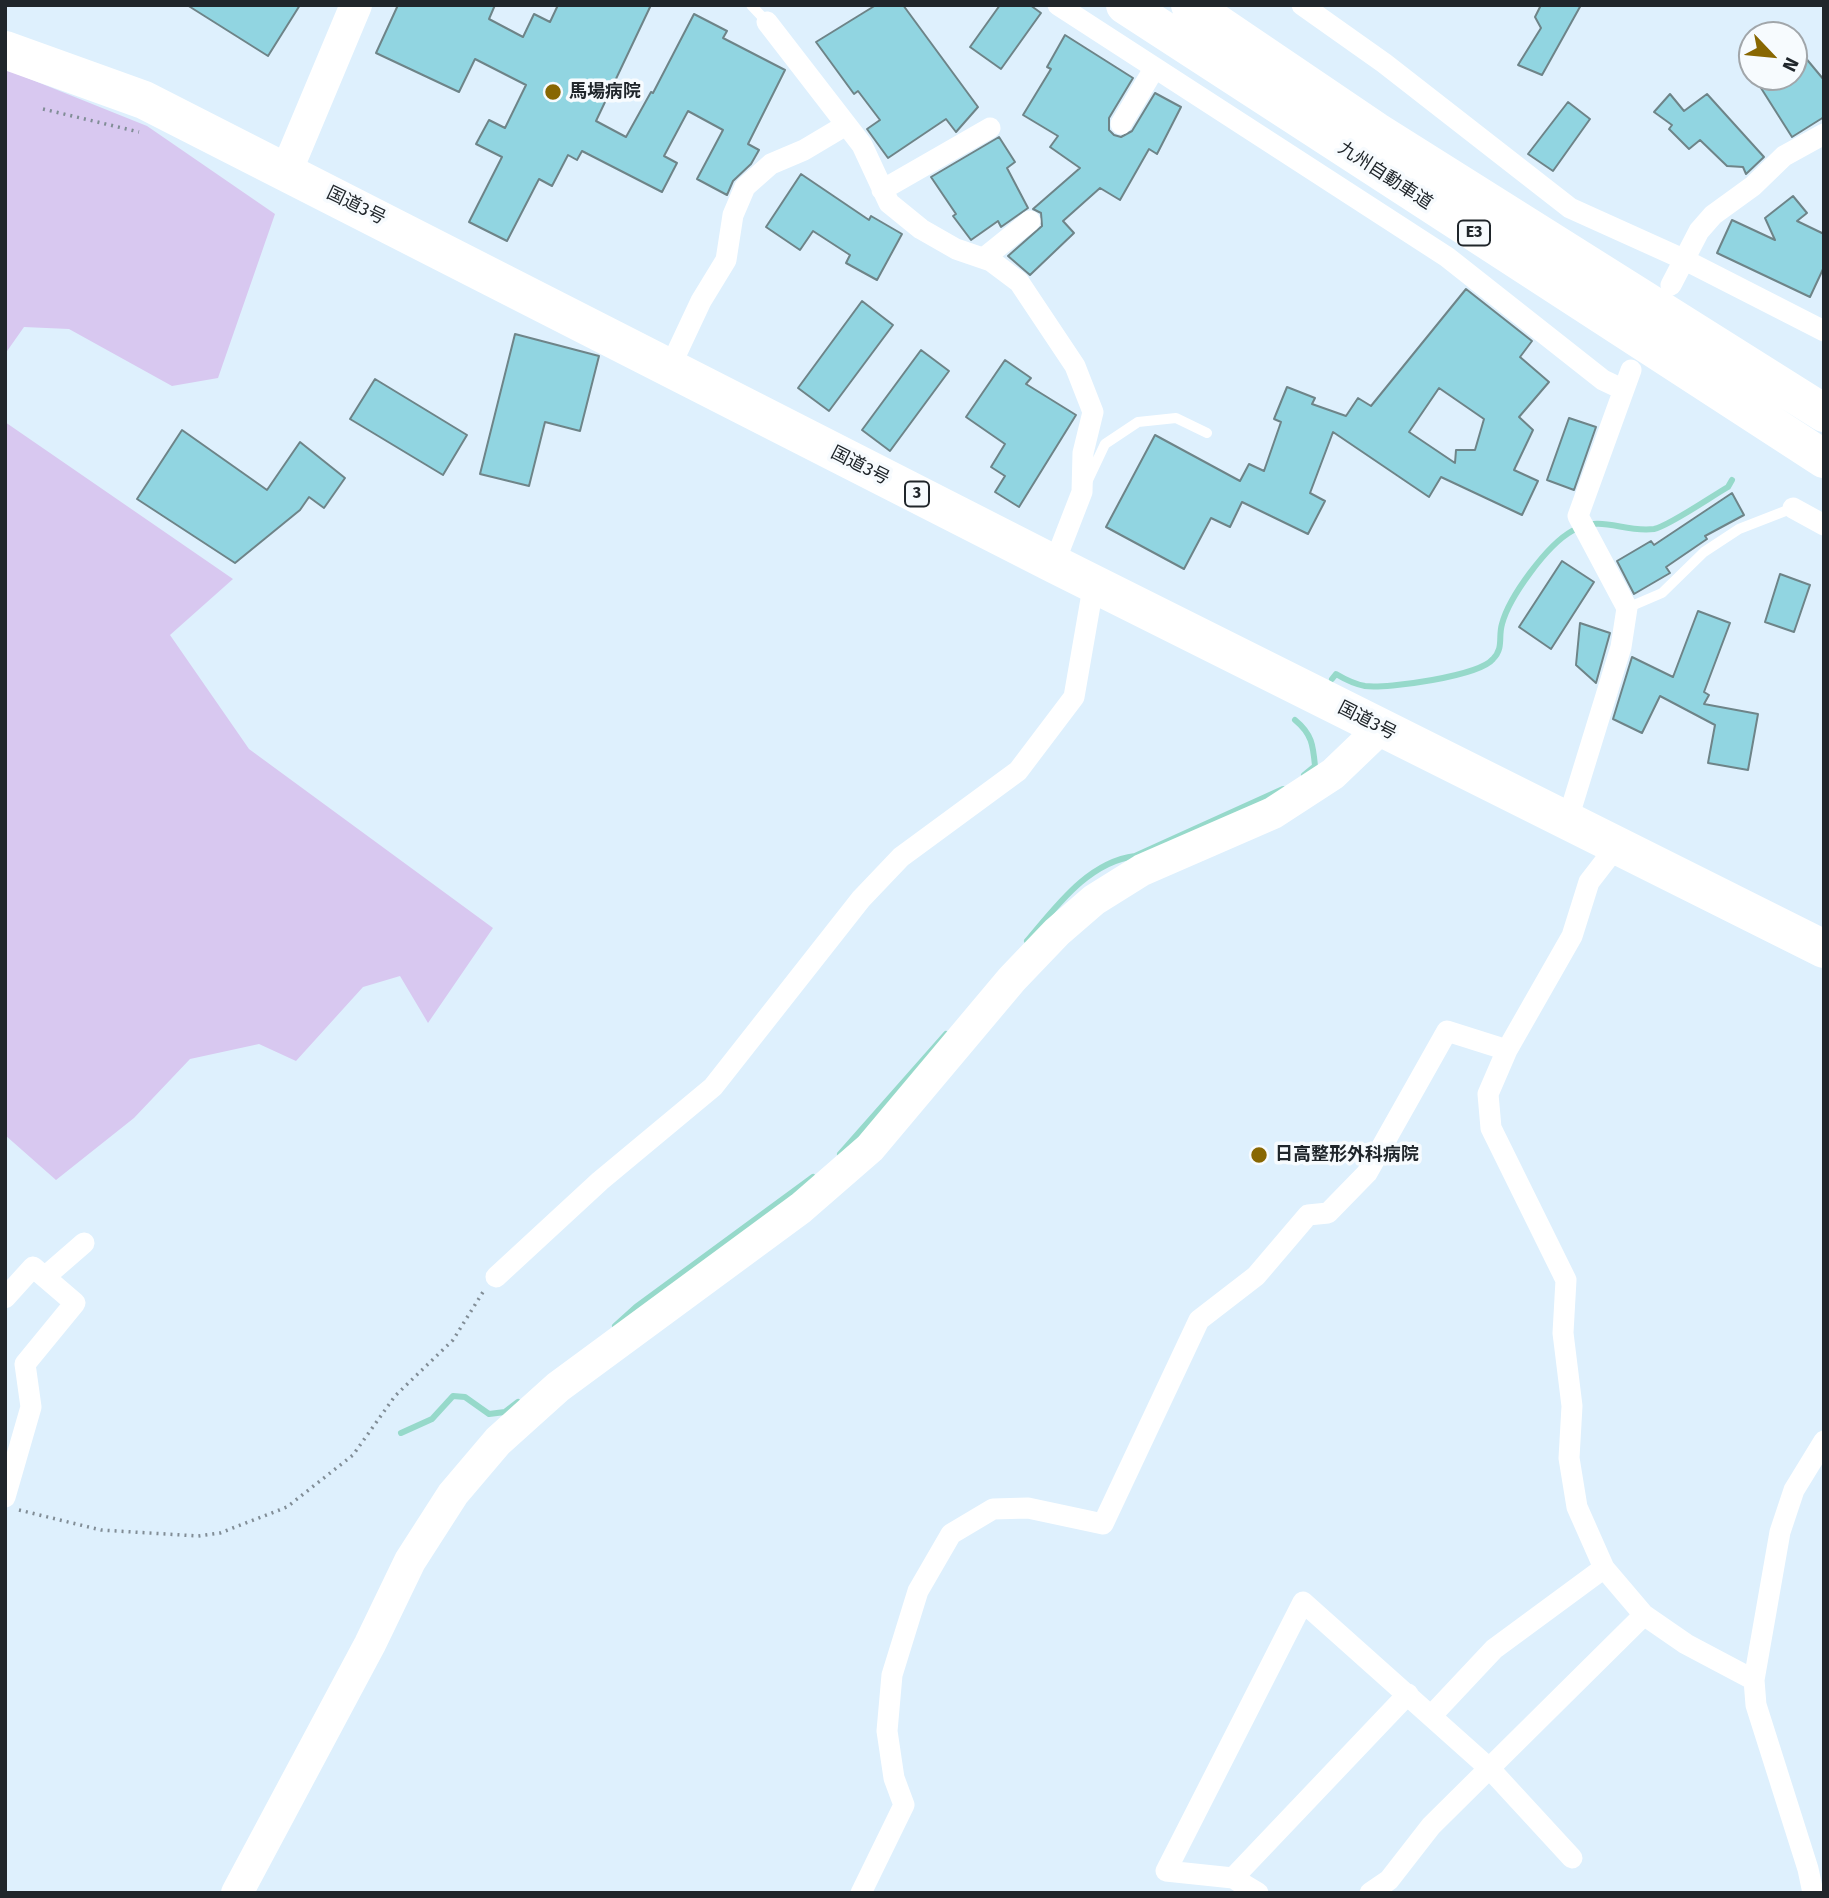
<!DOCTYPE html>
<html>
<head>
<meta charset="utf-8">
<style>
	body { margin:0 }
	#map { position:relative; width:1829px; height:1898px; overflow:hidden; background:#def0fd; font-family:"Fira Sans",sans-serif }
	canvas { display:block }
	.frame { position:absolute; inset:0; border:7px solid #20262b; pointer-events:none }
	.north { position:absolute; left:1738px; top:21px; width:70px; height:70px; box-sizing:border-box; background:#f7fbfe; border:2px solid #a1a6aa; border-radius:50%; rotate:116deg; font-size:19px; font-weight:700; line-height:28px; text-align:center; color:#20262b }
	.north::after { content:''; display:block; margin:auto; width:24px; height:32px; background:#886702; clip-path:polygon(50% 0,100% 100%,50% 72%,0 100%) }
</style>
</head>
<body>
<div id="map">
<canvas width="1829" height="1898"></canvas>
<div class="frame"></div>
<div class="north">N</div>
</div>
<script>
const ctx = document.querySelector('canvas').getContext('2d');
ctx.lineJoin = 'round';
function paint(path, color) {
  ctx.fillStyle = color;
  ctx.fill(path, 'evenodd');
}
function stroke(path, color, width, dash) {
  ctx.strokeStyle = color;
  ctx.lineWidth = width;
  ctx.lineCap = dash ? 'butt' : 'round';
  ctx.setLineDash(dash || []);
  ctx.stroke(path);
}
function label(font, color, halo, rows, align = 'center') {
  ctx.font = font + ' "Fira Sans","Noto Sans JP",sans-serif';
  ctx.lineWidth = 7;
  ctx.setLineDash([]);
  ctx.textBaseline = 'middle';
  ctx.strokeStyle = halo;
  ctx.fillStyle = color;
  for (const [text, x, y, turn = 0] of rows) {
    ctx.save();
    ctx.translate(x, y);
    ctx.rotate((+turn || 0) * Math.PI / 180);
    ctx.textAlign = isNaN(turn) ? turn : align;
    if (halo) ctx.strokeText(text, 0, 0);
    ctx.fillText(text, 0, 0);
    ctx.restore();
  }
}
paint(new Path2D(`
	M5 69 147 126 275 214 218 378 172 386 69 329 24 327 5 354Z
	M5 422 233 579 170 635 249 749 493 928 428 1023 400 976 363 987 296 1061 259 1044 190 1059 134 1118 56 1180 5 1135Z`), '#d8c8f0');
stroke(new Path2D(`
	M1332 679 1336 674C1346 680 1354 684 1365 686 1388 689 1479 676 1493 659 1504 648 1498 637 1502 624 1509 597 1547 545 1572 531 1602 514 1622 533 1654 529 1669 526 1712 496 1728 487L1732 480
	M1295 720C1312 734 1313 745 1315 766L1304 775
	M1027 941C1056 907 1088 862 1135 856L1283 789
	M840 1154 946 1034
	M615 1326 636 1307 813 1177
	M401 1433 432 1419 453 1396 465 1397 489 1414 505 1412 518 1402`), '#96d9ca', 6);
const building = new Path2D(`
	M187 5H300L268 56Z
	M398 5H495L489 19 523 37 534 14 550 22 558 5H651L596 121 626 137 651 92 653 93 694 14 727 31 723 38 785 70 748 144 759 150 751 164 733 181 727 195 697 179 723 130 688 111 664 156 677 163 662 192 582 151 577 160 568 155 552 186 539 179 507 241 469 222 502 157 476 144 489 120 505 128 526 85 475 59 459 92 376 53Z
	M876 5H903L978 107 956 132 946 119 888 158 867 129 880 120 858 91 854 94 816 42Z
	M1000 5H1030L1041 13 1001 69 970 47Z
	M1541 5H1581L1542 75 1518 65 1541 28 1535 17Z
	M1065 35 1133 78 1109 118V130L1114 135 1121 137 1132 131 1155 93 1181 107 1157 154 1149 149 1120 200 1100 188 1063 221 1074 233 1030 275 1008 256 1042 226 1041 213 1033 209 1080 168 1050 147 1058 136 1023 115 1051 69 1047 67Z
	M1794 44 1824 80V117L1792 137 1754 77H1794Z
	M1670 94 1684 111 1707 94 1764 157 1746 174 1743 167 1727 166 1700 140 1689 149 1669 129 1672 125 1654 112Z
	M1568 102 1590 119 1553 171 1528 154Z
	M999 137 1015 162 1007 168 1028 208 1001 227 998 221 971 240 953 216 956 214 931 177Z
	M801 174 869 220 871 216 902 234 877 280 846 263 850 255 813 231 800 250 766 227Z
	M1793 196 1807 213 1797 221 1824 234V267L1810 297 1717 253 1732 220 1775 240 1765 218Z
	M1466 289 1532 341 1520 357 1549 382 1519 417 1533 430 1514 470 1538 481 1522 515 1441 477 1429 497 1333 432 1310 493 1325 501 1308 534 1242 502 1230 527 1211 518 1184 569 1106 527 1155 435 1240 481 1249 464 1264 471 1281 422 1274 419 1287 387 1315 398 1312 404 1346 416 1358 398 1371 406ZM1439 388 1484 419 1475 450H1456L1455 463 1409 432Z
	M862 301 893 325 829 411 798 388Z
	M515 334 599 356 580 431 545 422 529 486 480 474Z
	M921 350 949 371 890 451 862 430Z
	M1005 360 1031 378 1026 384 1076 415 1019 507 995 492 1005 476 991 467 1005 444 966 417Z
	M375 379 467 435 443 475 350 419Z
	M1569 418 1596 427 1574 490 1547 480Z
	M182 430 267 490 300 442 345 478 324 508 309 497 300 510 235 563 137 499Z
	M1732 493 1744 515 1705 536 1707 539 1666 567 1670 573 1634 594 1617 561 1651 541 1654 545Z
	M1562 561 1594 582 1551 649 1519 627Z
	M1780 574 1810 585 1794 632 1765 622Z
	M1698 611 1730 623 1704 692 1709 695 1704 704 1758 714 1748 770 1708 763 1715 725 1660 696 1642 733 1613 719 1632 657 1673 677Z
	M1580 623 1610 633 1596 683 1576 665Z`);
paint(building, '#91d5e1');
stroke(building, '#6e8488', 2);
stroke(new Path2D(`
	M43 109 139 132
	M19 1510 101 1530 198 1536 220 1533 287 1507 353 1455 395 1396 453 1340 483 1292`), '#818d96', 3.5, [2, 5]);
stroke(new Path2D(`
	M751 5 767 22
	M1088 480 1105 444 1138 422 1176 418 1207 433
	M1627 608 1662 593 1704 552 1739 529 1793 508`), '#fff', 10);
stroke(new Path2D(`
	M1058 5 1447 257 1603 380 1622 389
	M1302 5 1384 63 1570 208 1683 259 1824 331
	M767 22 862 145 889 203 921 229 956 249 991 261 1019 282 1075 366 1093 412 1083 453 1082 492 1054 564
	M1121 124 1154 69
	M882 190 990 128
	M984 258 1030 221
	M1671 285 1699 231 1713 215 1753 186 1784 156 1824 134
	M670 367 701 301 726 260 733 215 745 187 771 164 804 150 846 125
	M1793 508 1824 525
	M1567 822 1621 647 1627 608 1578 516 1631 370
	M1507 1050 1488 1094 1491 1128 1566 1280 1563 1333 1572 1406 1569 1458 1577 1507 1604 1568 1644 1615
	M46 1276 84 1243
	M496 1277 600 1181 713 1087 861 899 901 857 1018 771 1074 697 1094 582
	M5 1298 33 1267 75 1303 25 1364 31 1407 5 1497
	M1432 1715 1494 1649 1604 1568
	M1233 1878 1408 1694
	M861 1893 904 1805 894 1778 887 1731 892 1675 918 1591 951 1534 993 1509 1028 1508 1103 1524 1199 1320 1256 1276 1308 1215 1328 1213 1367 1173 1447 1031 1507 1050 1572 936 1589 882 1616 847
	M1258 1893 1233 1878 1166 1871 1303 1602 1490 1769 1572 1858
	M1370 1893 1389 1880 1431 1826 1644 1615 1686 1644 1754 1680
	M1813 1893 1808 1869 1756 1705 1754 1680 1780 1532 1794 1490 1824 1441`), '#fff', 21);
stroke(new Path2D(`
	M286 172 356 5
	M237 1893 370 1644 410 1561 453 1494 498 1441 558 1387 801 1208 870 1148 1012 979 1057 932 1094 900 1142 870 1273 813 1333 774 1381 728`), '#fff', 32);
stroke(new Path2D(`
	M1125 5 1824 459
	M1190 5 1376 131 1824 413
	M5 50 144 100 1054 564 1824 949`), '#fff', 38);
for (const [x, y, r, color] of [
	[553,92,9,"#886702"],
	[1259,1155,9,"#886702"]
]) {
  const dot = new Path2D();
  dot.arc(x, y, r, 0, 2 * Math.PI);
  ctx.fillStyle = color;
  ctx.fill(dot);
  stroke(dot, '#f7fbfe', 2.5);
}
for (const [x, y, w] of [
	[1474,233,32],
	[917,494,24]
]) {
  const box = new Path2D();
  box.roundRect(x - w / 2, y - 12.5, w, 25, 5);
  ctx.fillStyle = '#f7fbfe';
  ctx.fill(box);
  stroke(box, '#20262b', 2);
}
label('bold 16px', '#20262b', null, [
	["E3",1474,233],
	["3",917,494]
]);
label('bold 18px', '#20262b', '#f7fbfe', [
	["馬場病院",569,92],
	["日高整形外科病院",1275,1155]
], 'left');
label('18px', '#20262b', '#f7fbfe', [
	["九州自動車道",1385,176,33],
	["国道3号",356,206,26],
	["国道3号",860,466,27],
	["国道3号",1367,721,27]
]);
</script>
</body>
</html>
